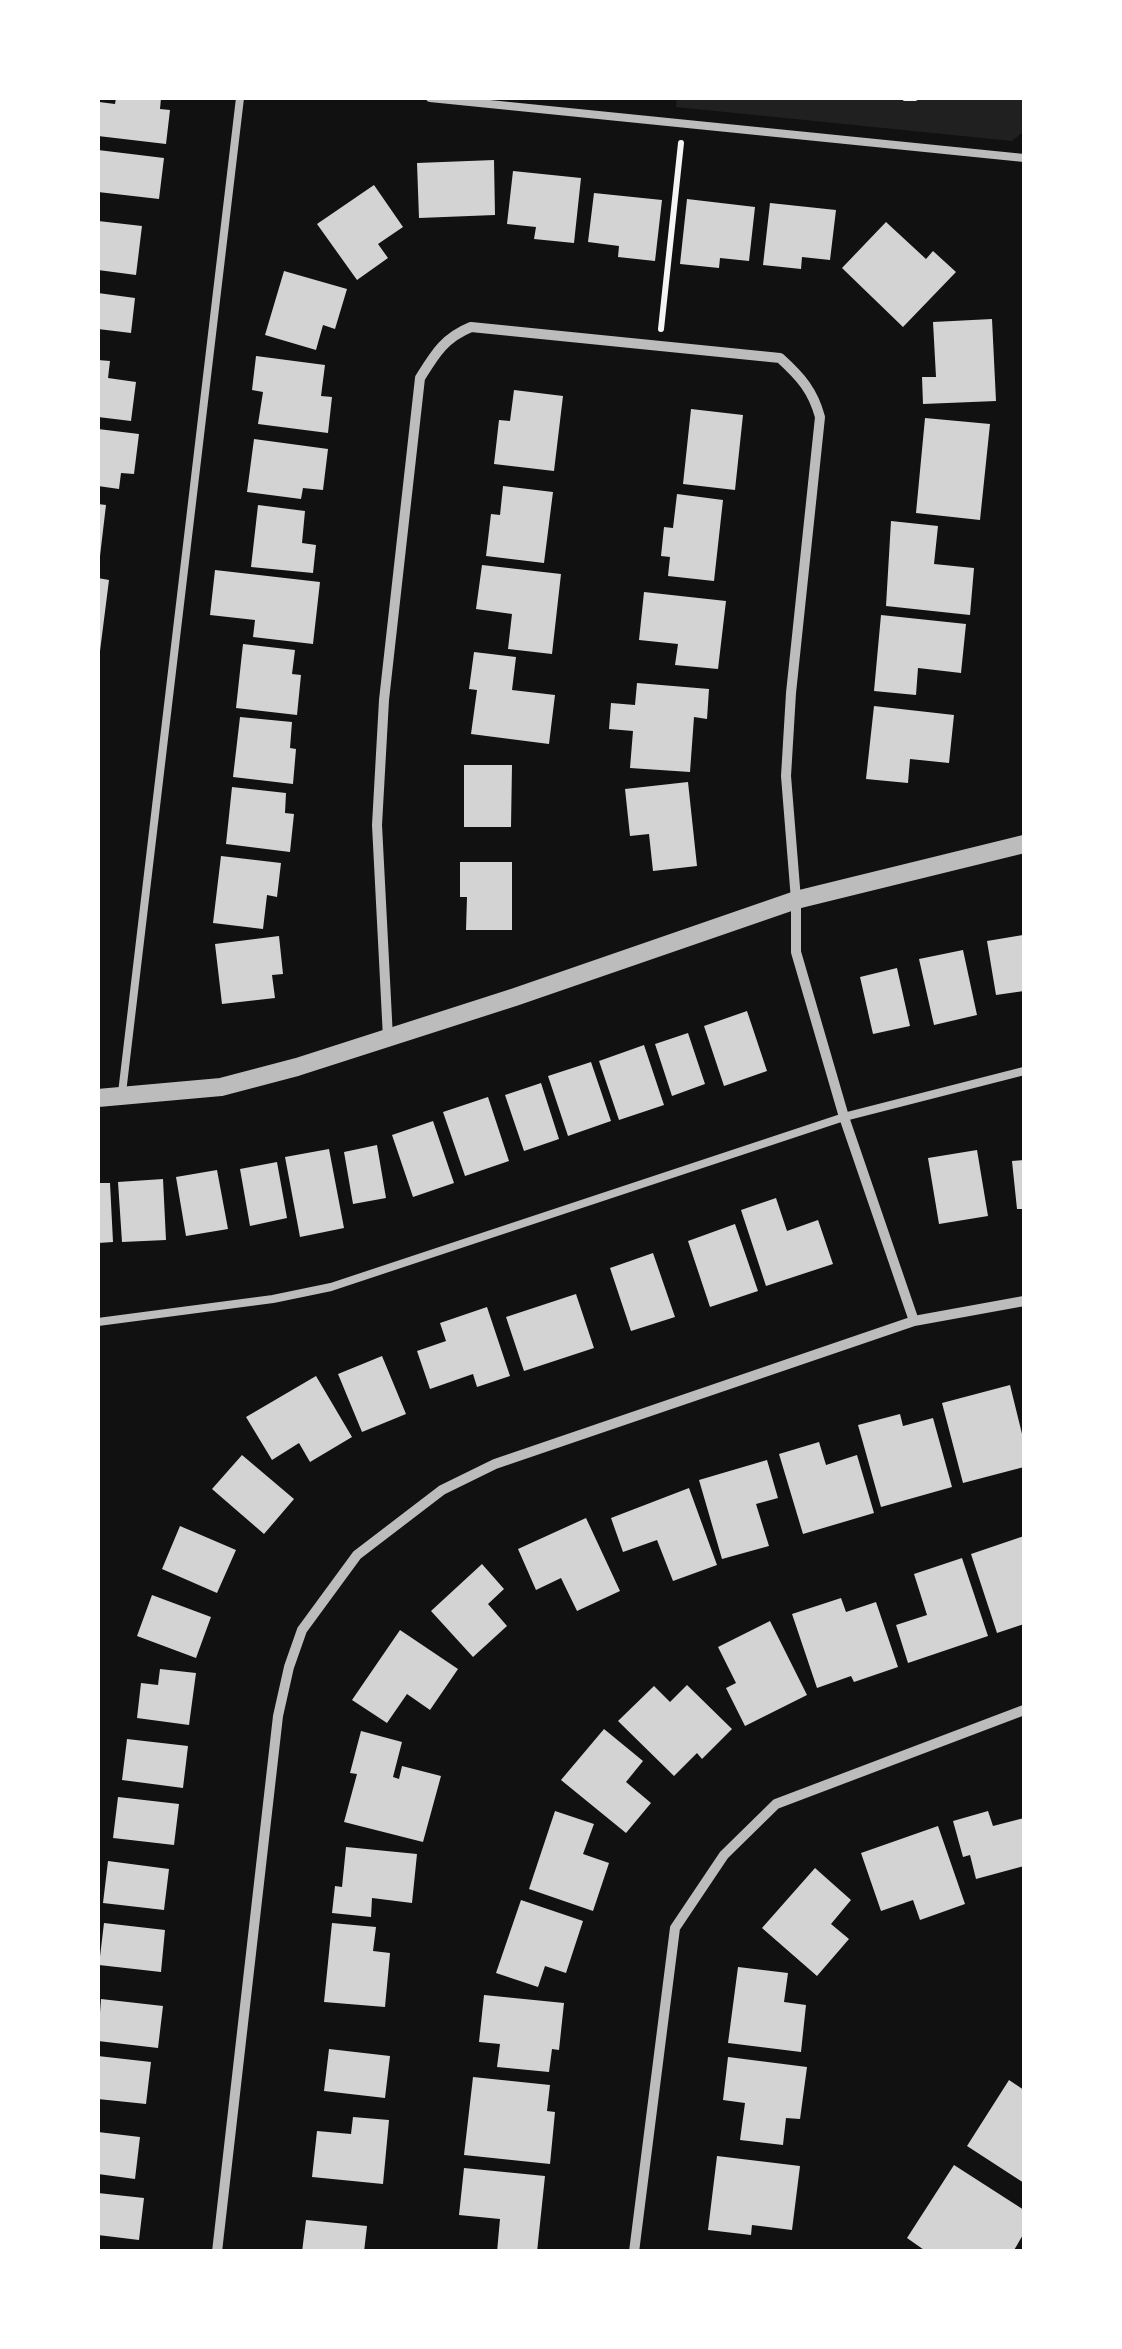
<!DOCTYPE html>
<html>
<head>
<meta charset="utf-8">
<style>
	body { margin:0 }
	#map { position:relative; width:1122px; height:2349px; overflow:hidden; background:#111; font-family:"Work Sans",sans-serif }
	canvas { display:block }
	.frame { position:absolute; inset:0; border:100px solid #fff; pointer-events:none }
</style>
</head>
<body>
<div id="map">
<canvas width="1122" height="2349"></canvas>
<div class="frame"></div>
</div>
<script>
const ctx = document.querySelector('canvas').getContext('2d');
ctx.lineJoin = 'round';
function paint(path, color) {
  ctx.fillStyle = color;
  ctx.fill(path, 'evenodd');
}
function stroke(path, color, width, dash) {
  ctx.strokeStyle = color;
  ctx.lineWidth = width;
  ctx.lineCap = dash ? 'butt' : 'round';
  ctx.setLineDash(dash || []);
  ctx.stroke(path);
}
paint(new Path2D(`
	M677 98H1024V131L1012 141 676 107Z`), '#202020');
paint(new Path2D(`
	M116 98H161L160 109 170 110 166 144 98 136 99 102 115 104Z
	M98 150 164 158 159 199 98 192Z
	M494 160 495 215 419 218 417 163Z
	M513 171 581 178 574 243 534 239 536 227 507 224Z
	M374 185 403 227 378 244 388 258 357 280 317 224Z
	M594 193 662 200 655 261 618 257 619 246 588 242Z
	M687 199 755 207 749 261 720 258 719 268 680 264Z
	M770 203 836 210 830 260 802 257 801 269 763 265Z
	M98 221 142 226 136 275 98 270Z
	M886 222 926 259 933 251 956 272 903 327 842 268Z
	M284 271 347 289 335 329 323 325 316 350 265 335Z
	M98 293 135 298 131 333 98 329Z
	M992 319 996 401 923 404 922 377H936L933 322Z
	M256 356 325 365 321 396 332 397 328 433 258 424 263 392 252 390Z
	M98 360 110 361 108 378 136 382 131 421 98 417Z
	M514 390 563 396 554 471 494 464 499 420 510 421Z
	M691 409 743 415 735 490 683 484Z
	M925 418 990 424 980 520 916 513Z
	M98 429 139 434 134 474 121 473 119 489 98 486Z
	M254 439 328 449 323 490 303 488 301 499 247 492Z
	M503 486 553 492 544 563 486 556 491 514 500 515Z
	M677 494 723 500 714 581 668 576 670 557 661 556 664 527 673 528Z
	M98 504 106 505 100 556H98Z
	M258 505 305 511 302 543 316 545 313 573 251 567Z
	M891 521 938 526 934 564 974 568 970 615 886 606Z
	M482 565 561 574 552 654 508 649 512 614 476 609Z
	M215 570 320 582 313 644 253 637 255 620 210 615Z
	M98 578 109 580 100 651H98Z
	M644 592 726 601 718 669 675 665 678 644 639 640Z
	M881 615 966 624 961 673 918 668 916 695 874 691Z
	M243 644 295 650 292 674 301 675 297 715 236 708Z
	M474 652 516 657 512 690 555 695 549 744 471 734 477 690 469 689Z
	M637 683 709 689 707 719 694 717 690 772 630 768 633 731 609 729 611 703 635 705Z
	M874 706 954 715 949 763 910 759 908 783 866 779Z
	M240 717 292 722 290 748 296 749 293 784 233 777Z
	M464 765H512L511 827H464Z
	M688 782 697 866 653 871 649 834 630 836 625 789Z
	M232 787 286 793 285 813 294 814 290 852 226 844Z
	M221 856 281 863 277 897 267 895 263 929 213 923Z
	M460 862H512V930H466L467 897H460Z
	M1023 935 1024 991 996 995 987 941Z
	M279 936 283 974 272 975 275 998 222 1004 215 944Z
	M963 950 977 1015 934 1025 919 959Z
	M897 968 910 1026 873 1034 860 977Z
	M747 1011 767 1071 724 1086 704 1026Z
	M688 1033 705 1084 672 1096 655 1044Z
	M644 1045 664 1105 619 1120 599 1061Z
	M591 1062 611 1121 568 1136 548 1076Z
	M541 1083 559 1139 524 1151 505 1095Z
	M488 1097 509 1161 465 1176 443 1112Z
	M433 1121 454 1183 413 1197 392 1135Z
	M377 1145 386 1198 353 1204 344 1152Z
	M329 1149 344 1228 300 1237 285 1157Z
	M977 1150 988 1216 939 1224 928 1158Z
	M1024 1160V1209H1017L1012 1161Z
	M277 1162 287 1218 250 1226 240 1169Z
	M217 1170 228 1229 186 1236 176 1177Z
	M163 1179 166 1240 122 1242 118 1182Z
	M98 1183H110L113 1242 98 1243Z
	M776 1198 787 1231 818 1220 833 1264 766 1286 741 1210Z
	M735 1224 758 1291 710 1307 688 1241Z
	M653 1253 675 1317 631 1331 610 1268Z
	M576 1294 594 1348 524 1371 506 1317Z
	M487 1307 510 1376 477 1387 473 1374 430 1389 417 1351 446 1341 440 1323Z
	M382 1356 406 1414 362 1432 338 1374Z
	M316 1376 352 1437 310 1462 299 1443 272 1460 246 1417Z
	M1010 1385 1024 1442V1467L963 1483 942 1403Z
	M900 1414 903 1426 933 1418 952 1487 881 1507 858 1425Z
	M819 1442 826 1465 857 1455 874 1513 803 1534 779 1454Z
	M242 1455 294 1499 264 1534 212 1489Z
	M767 1460 778 1498 756 1504 769 1546 722 1559 699 1480Z
	M689 1488 717 1565 673 1581 657 1540 623 1552 611 1518Z
	M586 1518 620 1591 577 1611 561 1578 536 1590 518 1549Z
	M180 1526 236 1550 217 1593 162 1569Z
	M1024 1536V1624L997 1633 971 1554Z
	M962 1558 988 1636 908 1663 896 1625 927 1615 914 1574Z
	M482 1564 504 1589 488 1604 507 1626 473 1657 431 1611Z
	M152 1595 211 1617 196 1658 137 1636Z
	M841 1598 846 1612 876 1602 898 1667 854 1682 851 1676 817 1688 792 1614Z
	M770 1621 807 1695 745 1726 726 1688 736 1683 718 1647Z
	M400 1630 458 1669 430 1710 407 1694 387 1723 352 1700Z
	M160 1669 196 1673 189 1725 137 1718 141 1683 158 1685Z
	M687 1685 732 1729 702 1759 697 1753 674 1776 618 1721 654 1686 670 1702Z
	M604 1729 643 1761 626 1782 651 1803 626 1833 561 1780Z
	M361 1731 402 1742 393 1777 399 1779 402 1766 441 1776 423 1842 344 1822 357 1774 350 1773Z
	M127 1739 188 1746 183 1788 122 1780Z
	M118 1797 179 1804 174 1845 113 1838Z
	M555 1811 594 1824 583 1854 609 1863 593 1911 529 1889Z
	M988 1811 993 1826 1024 1818V1866L976 1879 970 1855 963 1857 953 1821Z
	M938 1826 965 1904 920 1920 913 1900 881 1911 861 1853Z
	M346 1847 417 1854 412 1903 372 1898 371 1917 332 1913 335 1886 342 1887Z
	M108 1861 169 1869 164 1910 103 1903Z
	M815 1868 851 1900 831 1924 849 1939 817 1976 762 1928Z
	M521 1900 583 1921 566 1973 545 1966 538 1987 496 1973Z
	M104 1923 165 1930 161 1972 99 1965Z
	M332 1923 376 1927 373 1951 390 1953 385 2007 324 2002Z
	M738 1967 788 1973 784 2002 806 2005 801 2052 728 2043Z
	M484 1995 564 2003 559 2050 552 2049 549 2072 497 2067 500 2044 479 2042Z
	M101 1999 163 2006 158 2048 98 2041Z
	M329 2049 390 2056 385 2098 324 2091Z
	M98 2056 151 2062 146 2104 98 2099Z
	M728 2057 807 2067 800 2119 786 2118 783 2145 740 2140 745 2103 723 2100Z
	M473 2077 550 2085 547 2111 555 2112 550 2164 464 2155Z
	M1009 2080 1024 2090V2183L967 2146Z
	M353 2117 389 2120 383 2184 312 2177 317 2131 351 2134Z
	M98 2132 140 2137 135 2179 98 2174Z
	M717 2156 800 2166 792 2230 752 2225 751 2235 708 2230Z
	M954 2165 1024 2210V2233L1013 2252H927L907 2238Z
	M464 2168 545 2176 537 2252H497L500 2219 459 2215Z
	M98 2193 144 2198 139 2240 98 2235Z
	M306 2220 367 2226 364 2252H302Z`), '#d3d3d3');
stroke(new Path2D(`
	M905 98H915
	M661 329 681 143`), '#f5f5f5', 6);
stroke(new Path2D(`
	M430 98 1024 158
	M122 1093 240 98
	M98 1322 273 1299 331 1287 844 1117 1024 1071`), '#bcbcbc', 8);
stroke(new Path2D(`
	M388 1038 377 825 384 700 420 378C435 354 444 338 471 327L780 358C801 377 813 391 820 417L791 693 786 776 796 900V952L844 1117 914 1321
	M217 2252 278 1716 289 1667 302 1630 357 1555 442 1490 495 1464 914 1321 1024 1301
	M634 2252 675 1928 724 1855 776 1804 1024 1710`), '#bcbcbc', 10);
stroke(new Path2D(`
	M98 1098 221 1087 297 1067 515 997 796 900 1024 844`), '#bcbcbc', 18);
</script>
</body>
</html>
